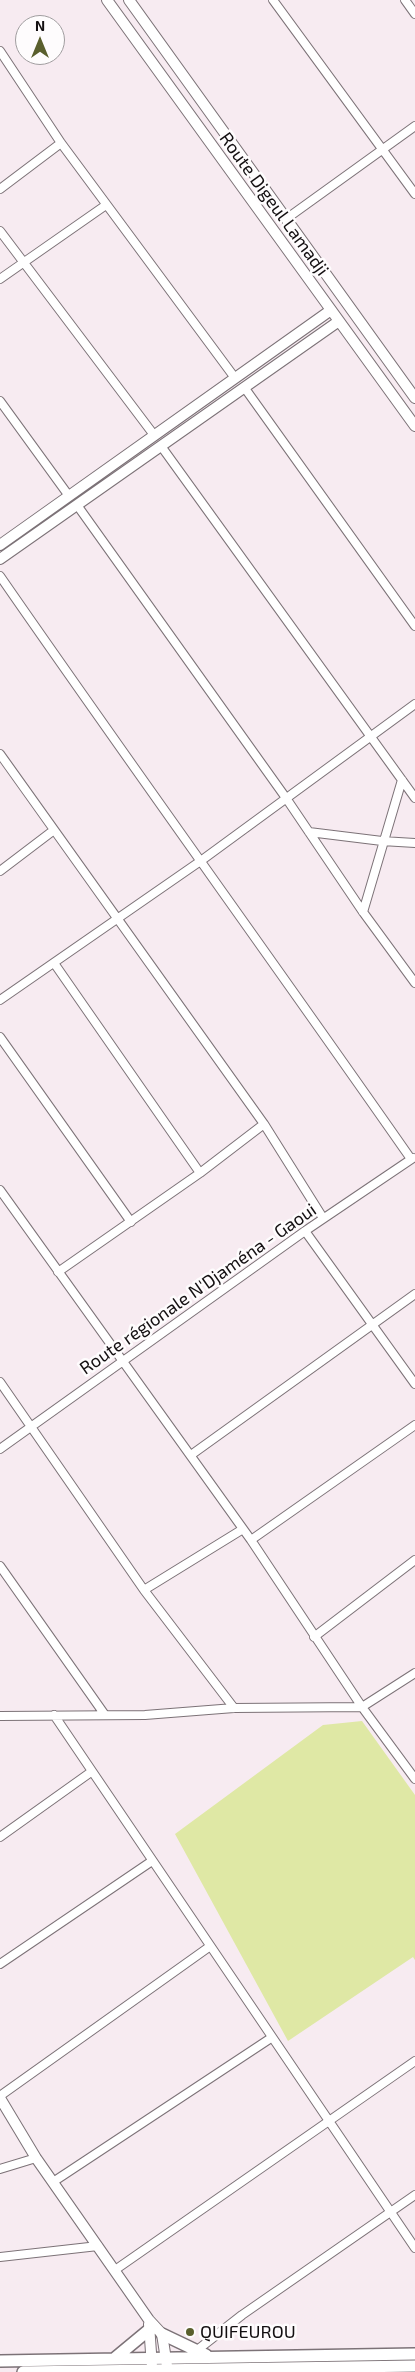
<!DOCTYPE html>
<html>
<head>
<meta charset="utf-8">
<style>
	body { margin:0 }
	#map { position:relative; width:415px; height:2372px; overflow:hidden; background:#f7ebf1; font-family:"Exo 2",sans-serif }
	canvas { display:block }
	.north { position:absolute; left:15px; top:15px; width:50px; height:50px; box-sizing:border-box; background:#fefcfd; border:1px solid #a09d9f; border-radius:50%; rotate:0deg; font-size:14px; font-weight:700; line-height:20px; text-align:center; color:#130f11 }
	.north::after { content:''; display:block; margin:auto; width:18px; height:22px; background:#5a5f2d; clip-path:polygon(50% 0,100% 100%,50% 72%,0 100%) }
</style>
</head>
<body>
<div id="map">
<canvas width="415" height="2372"></canvas>
<div class="north">N</div>
</div>
<script>
const ctx = document.querySelector('canvas').getContext('2d');
ctx.lineJoin = 'round';
function paint(path, color) {
  ctx.fillStyle = color;
  ctx.fill(path, 'evenodd');
}
function stroke(path, color, width, dash) {
  ctx.strokeStyle = color;
  ctx.lineWidth = width;
  ctx.lineCap = dash ? 'butt' : 'round';
  ctx.setLineDash(dash || []);
  ctx.stroke(path);
}
function label(font, color, halo, rows, align = 'center') {
  ctx.font = font + ' "Exo 2",sans-serif';
  ctx.lineWidth = 5;
  ctx.setLineDash([]);
  ctx.textBaseline = 'middle';
  ctx.strokeStyle = halo;
  ctx.fillStyle = color;
  for (const [text, x, y, turn = 0] of rows) {
    ctx.save();
    ctx.translate(x, y);
    ctx.rotate((+turn || 0) * Math.PI / 180);
    ctx.textAlign = isNaN(turn) ? turn : align;
    if (halo) ctx.strokeText(text, 0, 0);
    ctx.fillText(text, 0, 0);
    ctx.restore();
  }
}
paint(new Path2D(`
	M362 1721 415 1795V1960L413 1957 288 2041 175 1834 323 1725Z`), '#dfe8a5');
const street = new Path2D(`
	M273 0 415 194
	M405 0 415 14
	M0 51 61 143 235 378
	M0 189 61 143
	M286 219 415 126
	M0 231 154 435
	M0 279 106 205
	M244 387 415 626
	M0 401 69 496
	M161 446 415 798
	M77 505 286 798 363 912 415 983
	M0 576C135 771 275 964 411 1159
	M0 754 264 1124
	M309 832 382 841 415 843
	M0 871 54 830
	M363 912 402 780
	M54 963 200 1173
	M0 1000 202 860 415 704
	M0 1037 131 1222
	M0 1190 251 1540 362 1707 415 1779
	M305 1231 415 1384
	M58 1272 200 1173 264 1124 323 1218
	M0 1382 144 1590 234 1708
	M0 1449 305 1231 413 1158
	M191 1455 415 1294
	M251 1540 415 1425
	M0 1566 105 1715
	M144 1590 243 1529
	M314 1637 415 1560
	M54 1715 415 2248
	M0 1716 145 1715 234 1708 362 1707 415 1673
	M0 1837 91 1772
	M0 1964 152 1861
	M0 2096 209 1947
	M0 2169 36 2158
	M53 2182 271 2038
	M0 2257 98 2246
	M115 2270 415 2061
	M196 2351 242 2315 415 2195`);
const secondary = new Path2D(`
	M107 0 415 426
	M129 0 415 398
	M0 545 331 310
	M0 559 339 321
	M0 2098 36 2158 149 2320 162 2334 167 2366
	M149 2324 152 2367`);
const primary = new Path2D(`
	M162 2334 206 2355
	M115 2358 150 2329
	M0 2361 415 2354
	M23 2372 415 2366`);
stroke(street, '#7c7277', 10);
stroke(secondary, '#7c7277', 12);
stroke(primary, '#7c7277', 14);
stroke(street, '#fff', 8);
stroke(secondary, '#fff', 10);
stroke(primary, '#fff', 11);
for (const [x, y, r, color] of [
	[190,2332,5,"#5a5f2d"]
]) {
  const dot = new Path2D();
  dot.arc(x, y, r, 0, 2 * Math.PI);
  ctx.fillStyle = color;
  ctx.fill(dot);
  stroke(dot, '#fefcfd', 2);
}
label('18px', '#130f11', '#fefcfd', [
	["Route Digeul Lamadji",274,204,54],
	["Route régionale N'Djaména - Gaoui",198,1289,-35]
]);
label('18px', '#130f11', '#fefcfd', [
	["QUIFEUROU",200,2332]
], 'left');
</script>
</body>
</html>
